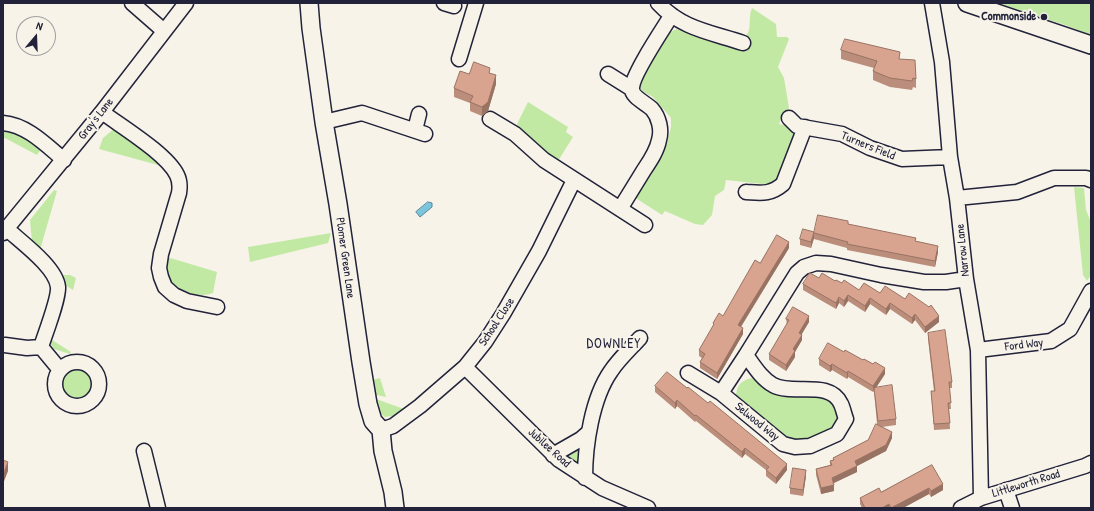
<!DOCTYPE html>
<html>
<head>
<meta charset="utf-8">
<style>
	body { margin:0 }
	#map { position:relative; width:1094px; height:511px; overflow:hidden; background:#f7f3e8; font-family:"Patrick Hand",sans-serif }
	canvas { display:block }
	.frame { position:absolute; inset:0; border:4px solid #22223b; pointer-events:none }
	.north { position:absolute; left:16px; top:16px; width:40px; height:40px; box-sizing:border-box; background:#f7f3e8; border:1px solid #a29fa3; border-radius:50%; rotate:19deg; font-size:11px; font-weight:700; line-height:16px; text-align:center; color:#22223b }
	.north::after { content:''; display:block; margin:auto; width:14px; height:18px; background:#22223b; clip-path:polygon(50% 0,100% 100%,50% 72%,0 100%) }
</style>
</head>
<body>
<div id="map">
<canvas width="1094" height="511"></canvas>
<div class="frame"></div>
<div class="north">N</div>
</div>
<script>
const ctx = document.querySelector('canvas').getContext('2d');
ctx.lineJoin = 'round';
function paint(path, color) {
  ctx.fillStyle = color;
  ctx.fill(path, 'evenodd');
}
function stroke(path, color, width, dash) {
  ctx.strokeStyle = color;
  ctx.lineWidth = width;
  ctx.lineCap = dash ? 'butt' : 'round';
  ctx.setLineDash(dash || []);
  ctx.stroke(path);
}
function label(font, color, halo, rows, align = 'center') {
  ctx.font = font + ' "Patrick Hand",sans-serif';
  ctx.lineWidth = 4;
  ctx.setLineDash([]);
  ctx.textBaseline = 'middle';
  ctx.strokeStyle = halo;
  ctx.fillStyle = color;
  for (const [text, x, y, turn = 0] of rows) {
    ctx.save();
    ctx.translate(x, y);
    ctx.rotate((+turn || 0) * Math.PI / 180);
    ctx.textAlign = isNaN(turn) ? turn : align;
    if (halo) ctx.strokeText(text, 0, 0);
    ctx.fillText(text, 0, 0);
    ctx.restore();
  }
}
paint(new Path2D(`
	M996 3H1091V35L1065 25Z
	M752 8 776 24 777 37H787L789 39 778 67 784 78 789 108 781 119 779 124 791 127 795 133 780 175 777 179 771 183 763 184 726 180 724 190 715 196 712 215 703 225 695 224 665 211 662 215 634 197 667 144 671 127V118L653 97 642 91 640 86V82L667 36C674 28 679 28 687 32L688 30 743 39C754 30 747 19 752 8Z
	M528 102 568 127 566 132 573 137 558 161C543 153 524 141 517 124Z
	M3 128 15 129 41 149 37 155 3 137Z
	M115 128 160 159 158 165 99 149 103 138Z
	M1074 187 1084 188 1086 210 1091 222V275L1087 281 1083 275Z
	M54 190 57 191 40 250 32 242 30 220Z
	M331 233 328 243 250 262 248 247Z
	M167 257 217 272 213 293C193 301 156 283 167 257Z
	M64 275H70L76 278 73 290 65 285Z
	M49 338 71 352 70 354 54 349 49 342Z
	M60 382a17 17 0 1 1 34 0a17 17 0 1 1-34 0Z
	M380 378 386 397 372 394V380Z
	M752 378 776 394 781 396 825 397 832 399 842 415 831 436 790 442 736 398C736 387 740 380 752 378Z
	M373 399H376L404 409 393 416 385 417 377 411Z
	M579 445V449L577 465 563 456Z`), '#c2e9a4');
const water = new Path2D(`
	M428 202 432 203V207L420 217 416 212Z`);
paint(water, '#7cc6dd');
stroke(water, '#58849c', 1);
const minor = new Path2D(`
	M132 3 164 31
	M444 3 454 6
	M658 3C682 29 710 32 743 43
	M932 3 942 62 950 157 957 198 966 279 978 350 981 498
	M459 59 476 3
	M608 74 632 89
	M102 112C122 127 167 154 177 175 180 181 180 187 179 193L161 254 159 268 161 277 165 287 174 295 187 301 217 307
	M789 118 797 126 842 134 870 148 902 159 950 157
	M490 119 515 134 544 160 645 225
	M324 122 362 113 425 134
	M3 123C27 125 46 145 64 160
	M415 130 419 114
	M746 192C761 193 770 195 783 184L805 127
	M957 198 1017 192 1054 178H1086L1091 180
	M620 209C628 196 636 183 644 170 650 161 657 151 659 140 662 130 659 117 652 109 646 103 631 97 632 88 632 75 663 29 671 16
	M7 229C21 242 56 267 58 287 59 299 45 334 41 347L60 370
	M3 233 102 112 186 3
	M5 345 27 348 41 347
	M978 350 1051 341 1070 329 1091 291
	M746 355C754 366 761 378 773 385 793 396 830 379 841 404 843 408 844 414 846 419L837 434 810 446 795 447 783 444 721 393 746 355 797 273 804 267 816 263 831 264 881 275 924 282H946L966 279
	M55 384a22 22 0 1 1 44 0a22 22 0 1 1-44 0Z
	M465 367 559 460 602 488 648 508
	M688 373 721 393
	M381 430 393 426 420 406 465 367 485 342 503 314 539 251 574 180
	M144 451 158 508
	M553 455 581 439 589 432
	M585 478C585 445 592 398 611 371 619 359 630 349 640 338
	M1006 490 1012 508
	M961 508 981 498 1085 466 1091 463`);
const tertiary = new Path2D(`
	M309 3 311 28 324 122 338 204 361 362 368 404 373 421 381 430 383 451 393 492 395 508
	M967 3 1091 45`);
stroke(minor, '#22223b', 17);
stroke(tertiary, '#22223b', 20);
stroke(minor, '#f7f3e8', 14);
stroke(tertiary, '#f7f3e8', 17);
paint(new Path2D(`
	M841 50 900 59 916 79V88L913 87 912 90 890 87 873 80V71L874 68 841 59Z
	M490 73 496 84 488 111 482 116 470 111V103L454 97V88L469 74Z
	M848 224 916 242 938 252 935 267 847 250V248L814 239V233Z
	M814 238 811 248 800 245V239Z
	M789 248 741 327 743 334 717 379 700 368V362L702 358 699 356V350L713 327V323L723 316 760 263Z
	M819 278 835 281 859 290 880 293 939 322 925 333 915 320 912 324 890 309 886 315 870 304 865 312 848 301 844 307 839 303 836 309 803 290V284Z
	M786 319 809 322 801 334 802 340 795 352V357L786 371 769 360V354L787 325Z
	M928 333 952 382V388H949L951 409H949L950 429 934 430 931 391H934L928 339Z
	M844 352 885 374 876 387 896 419V425L882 427 892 438 886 451 857 466V472L833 483 834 491 821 494 816 475V469L830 465V461L833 460V458L868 440 877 424 874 391 873 392 848 377 847 379 832 370 830 372 819 365V359Z
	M655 386 787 470 776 484 766 476V470L745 454 742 458 696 421 695 422 677 406 675 409 655 392Z
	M932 465 943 490 931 497 929 494 903 508H862L860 504V498L881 492Z
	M806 476 803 496 790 494V488Z`), '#bb8d7b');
paint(new Path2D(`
	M496 75V84L488 111 482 116V107Z
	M814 232V238L811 248V242Z
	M789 242V248L738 331V325Z
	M938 246V252L935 267V261Z
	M848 295V301L844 307V301Z
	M839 297V303L836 309V303Z
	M870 298V304L865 312V306Z
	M890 303V309L886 315V309Z
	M915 314V320L912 324V318Z
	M809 316V322L799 339V333Z
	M939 316V322L925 333V327Z
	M743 328V334L717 379V373Z
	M802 335V340L795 352V357L786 371V365L793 349Z
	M832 364V370L830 372V366Z
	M885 368V374L874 391V388L873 392V386Z
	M848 371V377L847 379V373Z
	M677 400V406L675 409V403Z
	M892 432V438L886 451 857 466V472L832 484V478Z
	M745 448V454L742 458V452Z
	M8 462V471L3 484V475Z
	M787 464V470L776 484V478Z
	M806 470V476L803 496V490Z
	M943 484V490L931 497V491Z
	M834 485V491L821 494V488Z
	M929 488V494L903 508H891Z
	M889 504V508H882Z`), '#987364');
const building = new Path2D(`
	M845 39 900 52 899 59 915 60 916 79 913 78 912 81 890 78 873 71 877 61 841 50Z
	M474 62 490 68 489 73 496 75 488 102 482 107 470 102 473 96 454 88 460 71 469 74Z
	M818 215 848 221V224L916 238 915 241 938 246 935 261 847 244 848 242 814 233Z
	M803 229 814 232 811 242 800 239Z
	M777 235 789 242 738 325 743 328 717 373 700 362 705 354 699 350 714 324 713 323 719 313 723 316 755 260 760 263Z
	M810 273 819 278 822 273 835 281 836 280 842 283 844 280 859 290 864 283 880 293 885 286 905 299 909 293 929 307 931 305 939 316 925 327 915 314 912 318 890 303 886 309 870 298 865 306 848 295 844 301 839 297 836 303 803 284Z
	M793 307 809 316 799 333 802 335 793 349 795 351 786 365 769 354 789 320 786 319Z
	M945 330 952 382H949L951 403H948L950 423 934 424 931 391H935L928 333Z
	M828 343 844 352 845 350 863 360 864 359 873 364 875 362 885 368 873 386 848 371 847 373 832 364 830 366 819 359Z
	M667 372 687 388 688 387 708 403 710 401 787 464 776 478 766 470 769 467 745 448 742 452 696 415 695 416 677 400 675 403 655 386Z
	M892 385 896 419 878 421 874 388Z
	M876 424 892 432 886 445 855 461 857 466 832 478 834 485 821 488 816 469 832 465 830 461 834 460 833 458 868 440Z
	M3 460 8 462 3 475Z
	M932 465 943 484 931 491 929 488 891 508 889 504 882 508H865L860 498 879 488 881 492Z
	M793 468 806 470 803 490 790 488Z`);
paint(building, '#d9a48f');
stroke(building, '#987364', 1);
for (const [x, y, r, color] of [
	[1044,17,4,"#22223b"]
]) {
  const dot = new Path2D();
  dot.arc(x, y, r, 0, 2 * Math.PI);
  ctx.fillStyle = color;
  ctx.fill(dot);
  stroke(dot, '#f7f3e8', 1.5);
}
label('bold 12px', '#22223b', '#f7f3e8', [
	["Commonside",1036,17]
], 'right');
label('12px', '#22223b', '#f7f3e8', [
	["Gray's Lane",96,119,-52],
	["Turners Field",868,146,22],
	["Narrow Lane",963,250,-96],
	["Plomer Green Lane",345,258,82],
	["School Close",497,322,-57],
	["Ford Way",1024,345,-7],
	["Selwood Way",757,422,39],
	["Jubilee Road",549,448,42],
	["Littleworth Road",1026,484,-17]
]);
ctx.letterSpacing = '1px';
label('14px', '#22223b', '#f7f3e8', [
	["DOWNLEY",614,344]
]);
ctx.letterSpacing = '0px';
</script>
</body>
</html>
